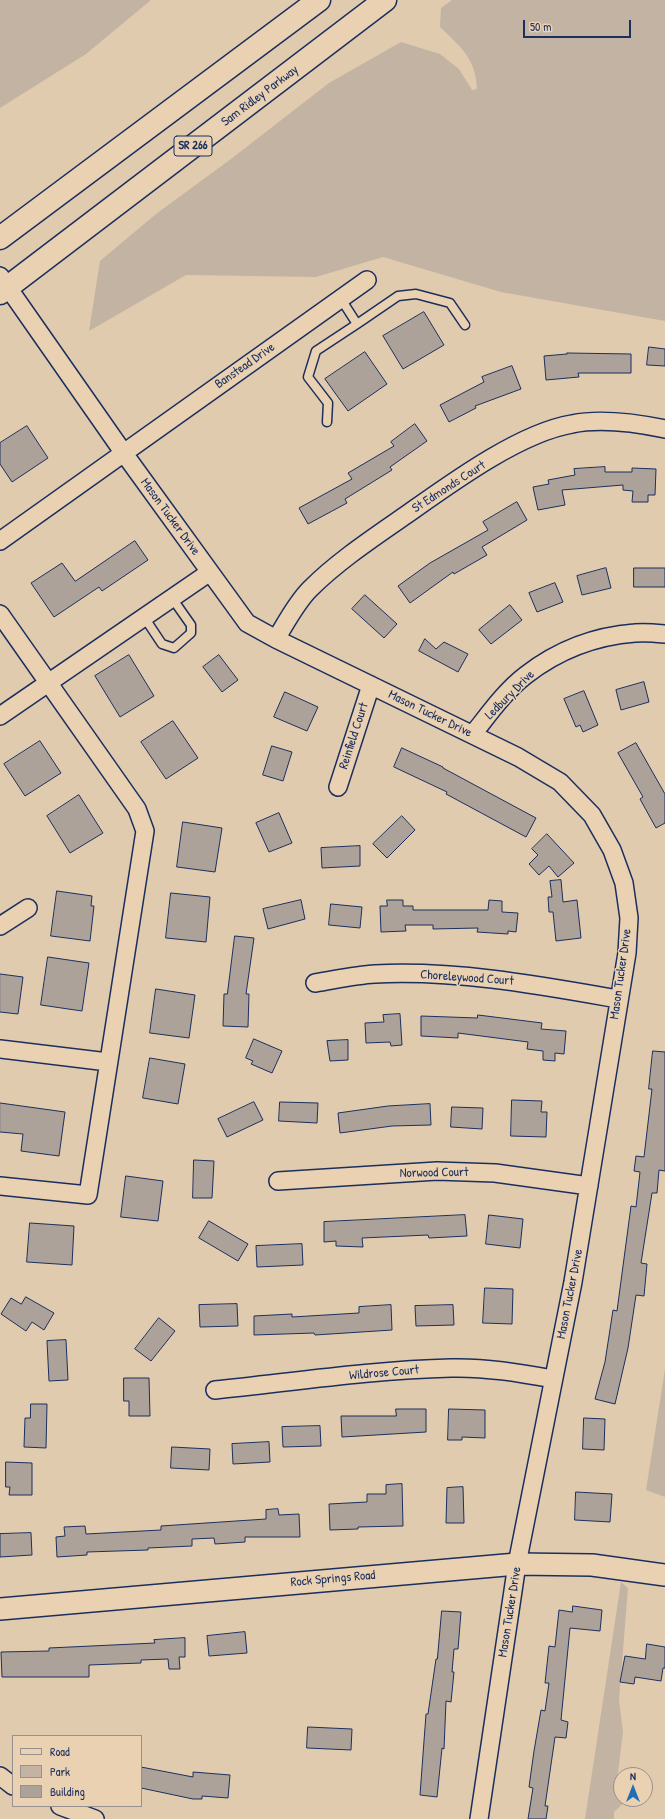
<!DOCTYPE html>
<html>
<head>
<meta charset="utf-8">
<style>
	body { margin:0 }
	#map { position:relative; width:665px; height:1819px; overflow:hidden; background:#e1cbaf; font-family:"Patrick Hand",sans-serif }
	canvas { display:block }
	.legend { position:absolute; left:12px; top:1735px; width:130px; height:72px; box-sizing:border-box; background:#e9d1b2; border:1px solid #979090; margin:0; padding:5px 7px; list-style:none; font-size:12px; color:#1b2f5e }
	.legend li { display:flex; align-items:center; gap:8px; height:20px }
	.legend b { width:20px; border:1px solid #979090 }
	.north { position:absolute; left:613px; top:1767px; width:40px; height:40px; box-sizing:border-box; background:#e9d1b2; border:1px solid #979090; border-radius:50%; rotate:0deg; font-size:11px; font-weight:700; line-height:16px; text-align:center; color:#1b2f5e }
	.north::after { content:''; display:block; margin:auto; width:14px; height:18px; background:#1f6fb2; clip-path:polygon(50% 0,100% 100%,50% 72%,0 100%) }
	.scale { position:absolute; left:523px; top:20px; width:108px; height:18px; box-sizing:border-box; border:2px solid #1b2f5e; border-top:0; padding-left:5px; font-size:12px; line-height:14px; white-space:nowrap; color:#1b2f5e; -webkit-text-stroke:3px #e9d1b2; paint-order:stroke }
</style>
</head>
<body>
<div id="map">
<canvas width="665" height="1819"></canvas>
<ul class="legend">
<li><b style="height:5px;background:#e9d1b2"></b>Road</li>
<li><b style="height:11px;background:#c3b3a3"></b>Park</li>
<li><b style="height:11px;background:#aca299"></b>Building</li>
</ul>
<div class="north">N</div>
<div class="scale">50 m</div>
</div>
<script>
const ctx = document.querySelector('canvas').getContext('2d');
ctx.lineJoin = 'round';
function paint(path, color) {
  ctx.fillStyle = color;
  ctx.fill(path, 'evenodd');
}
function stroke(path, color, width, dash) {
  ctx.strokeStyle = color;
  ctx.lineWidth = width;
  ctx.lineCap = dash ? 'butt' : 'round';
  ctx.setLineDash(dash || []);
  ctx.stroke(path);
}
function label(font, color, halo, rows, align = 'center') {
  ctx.font = font + ' "Patrick Hand",sans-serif';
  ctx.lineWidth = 3;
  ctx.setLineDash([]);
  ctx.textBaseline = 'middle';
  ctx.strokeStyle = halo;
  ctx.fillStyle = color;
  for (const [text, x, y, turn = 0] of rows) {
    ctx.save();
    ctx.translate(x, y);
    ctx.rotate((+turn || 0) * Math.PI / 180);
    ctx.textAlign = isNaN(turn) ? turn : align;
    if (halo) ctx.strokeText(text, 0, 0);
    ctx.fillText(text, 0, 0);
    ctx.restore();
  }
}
paint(new Path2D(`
	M0 0H151L86 54 0 108Z
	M452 0H665V321L501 292 383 257 316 277 186 275 89 331 100 261 156 214 231 159 329 83 401 42 440 54 459 69 472 90 477 89C476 59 461 47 440 27L441 8Z
	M665 1369V1497L646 1490Z
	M621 1582 628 1588 619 1700 623 1732 617 1781 621 1786V1799H628L614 1812V1819H585Z`), '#c3b3a3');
const building = new Path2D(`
	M424 312 444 345 403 369 383 336Z
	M649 347 665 349V366L647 365Z
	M365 352 387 384 348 411 325 379Z
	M567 353 631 354V373H578L579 377 546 380 544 356 567 354Z
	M512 366 521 389 475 406 476 408 449 422 440 405 484 382 482 377Z
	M415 424 427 441 390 467 392 470 345 499 347 503 308 524 299 508 352 479 348 473 394 446 391 442Z
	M27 426 48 458 12 482 0 464V443Z
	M605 467V472H632V468L656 469 655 495H648V502H632L633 491 623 490V485L562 490 565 505 538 510 533 487 549 484 548 480 575 475 574 469Z
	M517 502 527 520 482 547 487 555 454 574 453 572 410 603 398 586 430 563 488 530 483 522Z
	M135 541 148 560 102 591 99 587 54 617 31 583 62 563 75 581Z
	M606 568 611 588 582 595 577 576Z
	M634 568H665V587H634Z
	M555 583 563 602 537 612 529 593Z
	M365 595 397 624 384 638 352 609Z
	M510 605 522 620 491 644 479 630Z
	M425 639 436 649 444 642 468 654 458 672 419 651Z
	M129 655 154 696 120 717 95 676Z
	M219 655 238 680 222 692 203 667Z
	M644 682 649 702 621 710 616 690Z
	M584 691 598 725 583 732 580 725 576 727 564 699Z
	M285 692 318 707 307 731 274 717Z
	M173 721 198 758 166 779 141 742Z
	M40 741 61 773 25 796 4 764Z
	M636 743 665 794V823L656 828 640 799 643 797 618 753Z
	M272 746 292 752 283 781 263 775Z
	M402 748 443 767V768L536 818 526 837 446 794 447 792 394 767Z
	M79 795 103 833 70 853 47 816Z
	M279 813 292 843 269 852 256 823Z
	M402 816 415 830 387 858 373 844Z
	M183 822 222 828 215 872 177 867Z
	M547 834 574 863 558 877 549 866 539 875 529 864 538 855 532 849Z
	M360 846V866L322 868 321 848Z
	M561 880 563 902 577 900 581 938 556 941 553 912H549L548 897H552L550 881Z
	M57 891 92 896 91 906H94L90 941 51 936Z
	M171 893 210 897 206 942 166 938Z
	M301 900 305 919 268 929 263 909Z
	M387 900H403V906H413V910H488L489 900 502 901V912L518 913 516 932 508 931V934L477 932 478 928 433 929V925H405L406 931 381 932 380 906H387Z
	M331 904 362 907 360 928 329 925Z
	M235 936 254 938 246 994H249L248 1027 223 1026 224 994H227Z
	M48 957 89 963 82 1011 41 1005Z
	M0 974 23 977 18 1014 0 1012Z
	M156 989 195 995 189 1038 150 1033Z
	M400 1014 402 1045 391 1046 390 1042 366 1043 365 1023 384 1022 383 1015Z
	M478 1015 542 1023 541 1029 566 1031 564 1054 555 1053V1061L543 1060V1051L527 1049 528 1042 458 1033V1038L421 1036V1016L477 1018Z
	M254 1039 282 1051 272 1073 251 1064 253 1061 246 1058Z
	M348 1040V1060L330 1061 327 1041Z
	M653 1051 665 1052V1171L659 1170 657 1193H652L641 1263 647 1264 644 1296 636 1295 628 1348 615 1404 595 1399 605 1362 613 1310 617 1311 631 1206 636 1207 640 1172 634 1171 636 1156 644 1157 652 1089H649Z
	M150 1058 185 1064 178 1104 143 1098Z
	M512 1100 542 1101 541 1112H547L546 1137 511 1136Z
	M254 1102 263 1120 227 1137 218 1119Z
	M280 1102 318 1103 317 1123 279 1121Z
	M0 1103 65 1112 59 1156 21 1151 23 1134 0 1132Z
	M430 1104 431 1125 392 1126 340 1133 338 1113 388 1106Z
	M452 1107 483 1108 482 1129 451 1127Z
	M194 1160 214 1161 212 1198H193Z
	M126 1176 163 1181 158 1221 121 1217Z
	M465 1215 467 1236 429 1238 428 1235 362 1238 363 1247 336 1246V1241L324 1242V1222Z
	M489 1215 523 1219 520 1248 486 1244Z
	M209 1221 248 1244 238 1261 199 1238Z
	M30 1223 74 1226 72 1265 27 1262Z
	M302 1244 303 1265 257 1267 256 1246Z
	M485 1288 513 1289 512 1324 483 1323Z
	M26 1297 54 1313 44 1330 32 1322 26 1331 1 1314 11 1298 21 1304Z
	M237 1304 238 1326 200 1327 199 1305Z
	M391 1305 392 1330 315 1335 314 1333 254 1335V1316L292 1314V1317L359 1313V1307Z
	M453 1305 454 1325 416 1326 415 1306Z
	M159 1318 175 1331 151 1361 135 1349Z
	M66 1340 68 1380 49 1381 47 1341Z
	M124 1378H149L150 1416H129V1401H124Z
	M31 1404H47L46 1448 24 1447 25 1418H30Z
	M396 1409H426V1432L342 1437 341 1416H396Z
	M449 1409 485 1410V1438L462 1437V1440H448Z
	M584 1418 605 1419 604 1450 583 1449Z
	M320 1426 321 1446 283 1447 282 1427Z
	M269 1442 270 1462 233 1464 232 1444Z
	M172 1447 210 1449 209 1470 171 1468Z
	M6 1462 32 1463V1495H9L10 1487H6Z
	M402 1484 403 1526 358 1527V1529L330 1530 329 1504 367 1502V1494H386V1485Z
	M463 1487 464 1523H446L447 1488Z
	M576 1492 612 1494 610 1522 575 1520Z
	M278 1509 279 1515 299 1514 300 1537H245V1542L215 1544 214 1538 192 1539V1546L148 1548V1550L87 1552V1555L57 1557 56 1537 65 1536 64 1527 85 1526 86 1534 161 1530V1526L266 1519V1510Z
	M31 1533 32 1555 0 1557V1534Z
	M573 1606 602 1610 600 1631 570 1628 561 1720 568 1722 566 1738 555 1737 545 1806H548L546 1819H528L533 1788 529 1787 534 1751 541 1710 545 1711 549 1683H545L549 1646 555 1647 559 1610 572 1612Z
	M442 1611 461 1612 458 1649H454L452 1672H454L451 1702 446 1701 444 1749 442 1748 437 1797 420 1795 426 1714H428L436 1659H437Z
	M245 1632 247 1653 209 1656 207 1636Z
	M185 1638V1657H179L180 1669H169L168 1659 141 1660V1663L89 1665V1677H2L1 1652 49 1651V1648L155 1643 154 1640Z
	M647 1644 665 1647V1668H663L661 1681 635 1677 634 1684 620 1682 625 1656 645 1659Z
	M308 1727 352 1729 351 1750 307 1748Z
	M141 1767 193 1777V1772L230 1775 228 1798 202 1796V1799H193L141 1788Z`);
paint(building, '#aca299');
stroke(building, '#1b2f5e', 1);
const service = new Path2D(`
	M357 324 398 296 416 294 450 303 465 325
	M327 422 328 403 308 377 316 351 357 324 341 299
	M144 617 162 644 174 648 191 633V625L172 598`);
const minor = new Path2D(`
	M0 276 123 452 247 623 276 639 518 757 560 782 592 815 612 850 624 883 629 918 627 953 573 1282 517 1564 479 1819
	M0 541 367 280
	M0 614 137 809 145 831 88 1195 0 1186
	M276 639C286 623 296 603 310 589 338 561 373 538 406 515 450 484 519 433 572 424 601 418 636 423 665 429
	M0 716 210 572
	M473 734C489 714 505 691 526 675 557 651 595 636 635 633 644 632 655 633 665 634
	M338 787 371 685
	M0 926 28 908
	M315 983C334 980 355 975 375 974 457 970 538 985 618 999
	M0 1049 108 1062
	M278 1181 437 1171 495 1173 589 1186
	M215 1390C293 1382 372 1370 451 1368 485 1367 520 1373 553 1379
	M0 1776 13 1786
	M60 1806 95 1819`);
const tertiary = new Path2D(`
	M0 1609 517 1564 592 1565 665 1575`);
const primary = new Path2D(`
	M0 238 319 0
	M0 293 385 0`);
stroke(service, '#1b2f5e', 11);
stroke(minor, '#1b2f5e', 20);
stroke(tertiary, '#1b2f5e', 24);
stroke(primary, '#1b2f5e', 25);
stroke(service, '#e9d1b2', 8);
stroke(minor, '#e9d1b2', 17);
stroke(tertiary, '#e9d1b2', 21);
stroke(primary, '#e9d1b2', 22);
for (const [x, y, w] of [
	[193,146,38]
]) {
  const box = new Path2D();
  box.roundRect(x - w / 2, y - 10, w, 20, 3);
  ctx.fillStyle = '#e9d1b2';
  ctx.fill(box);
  stroke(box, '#1b2f5e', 1);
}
label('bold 12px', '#1b2f5e', null, [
	["SR 266",193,146]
]);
label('13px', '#1b2f5e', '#e9d1b2', [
	["Sam Ridley Parkway",260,96,-37],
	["Banstead Drive",245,366,-35],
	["St Edmonds Court",449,487,-33],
	["Mason Tucker Drive",170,517,54],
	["Ledbury Drive",510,695,-45],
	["Mason Tucker Drive",430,714,26],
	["Reinfield Court",354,736,-72],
	["Mason Tucker Drive",621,974,-82],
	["Choreleywood Court",467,978,4],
	["Norwood Court",434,1173,-1],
	["Mason Tucker Drive",570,1294,-79],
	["Wildrose Court",384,1373,-5],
	["Rock Springs Road",333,1579,-5],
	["Mason Tucker Drive",510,1612,-81]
]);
</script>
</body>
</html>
